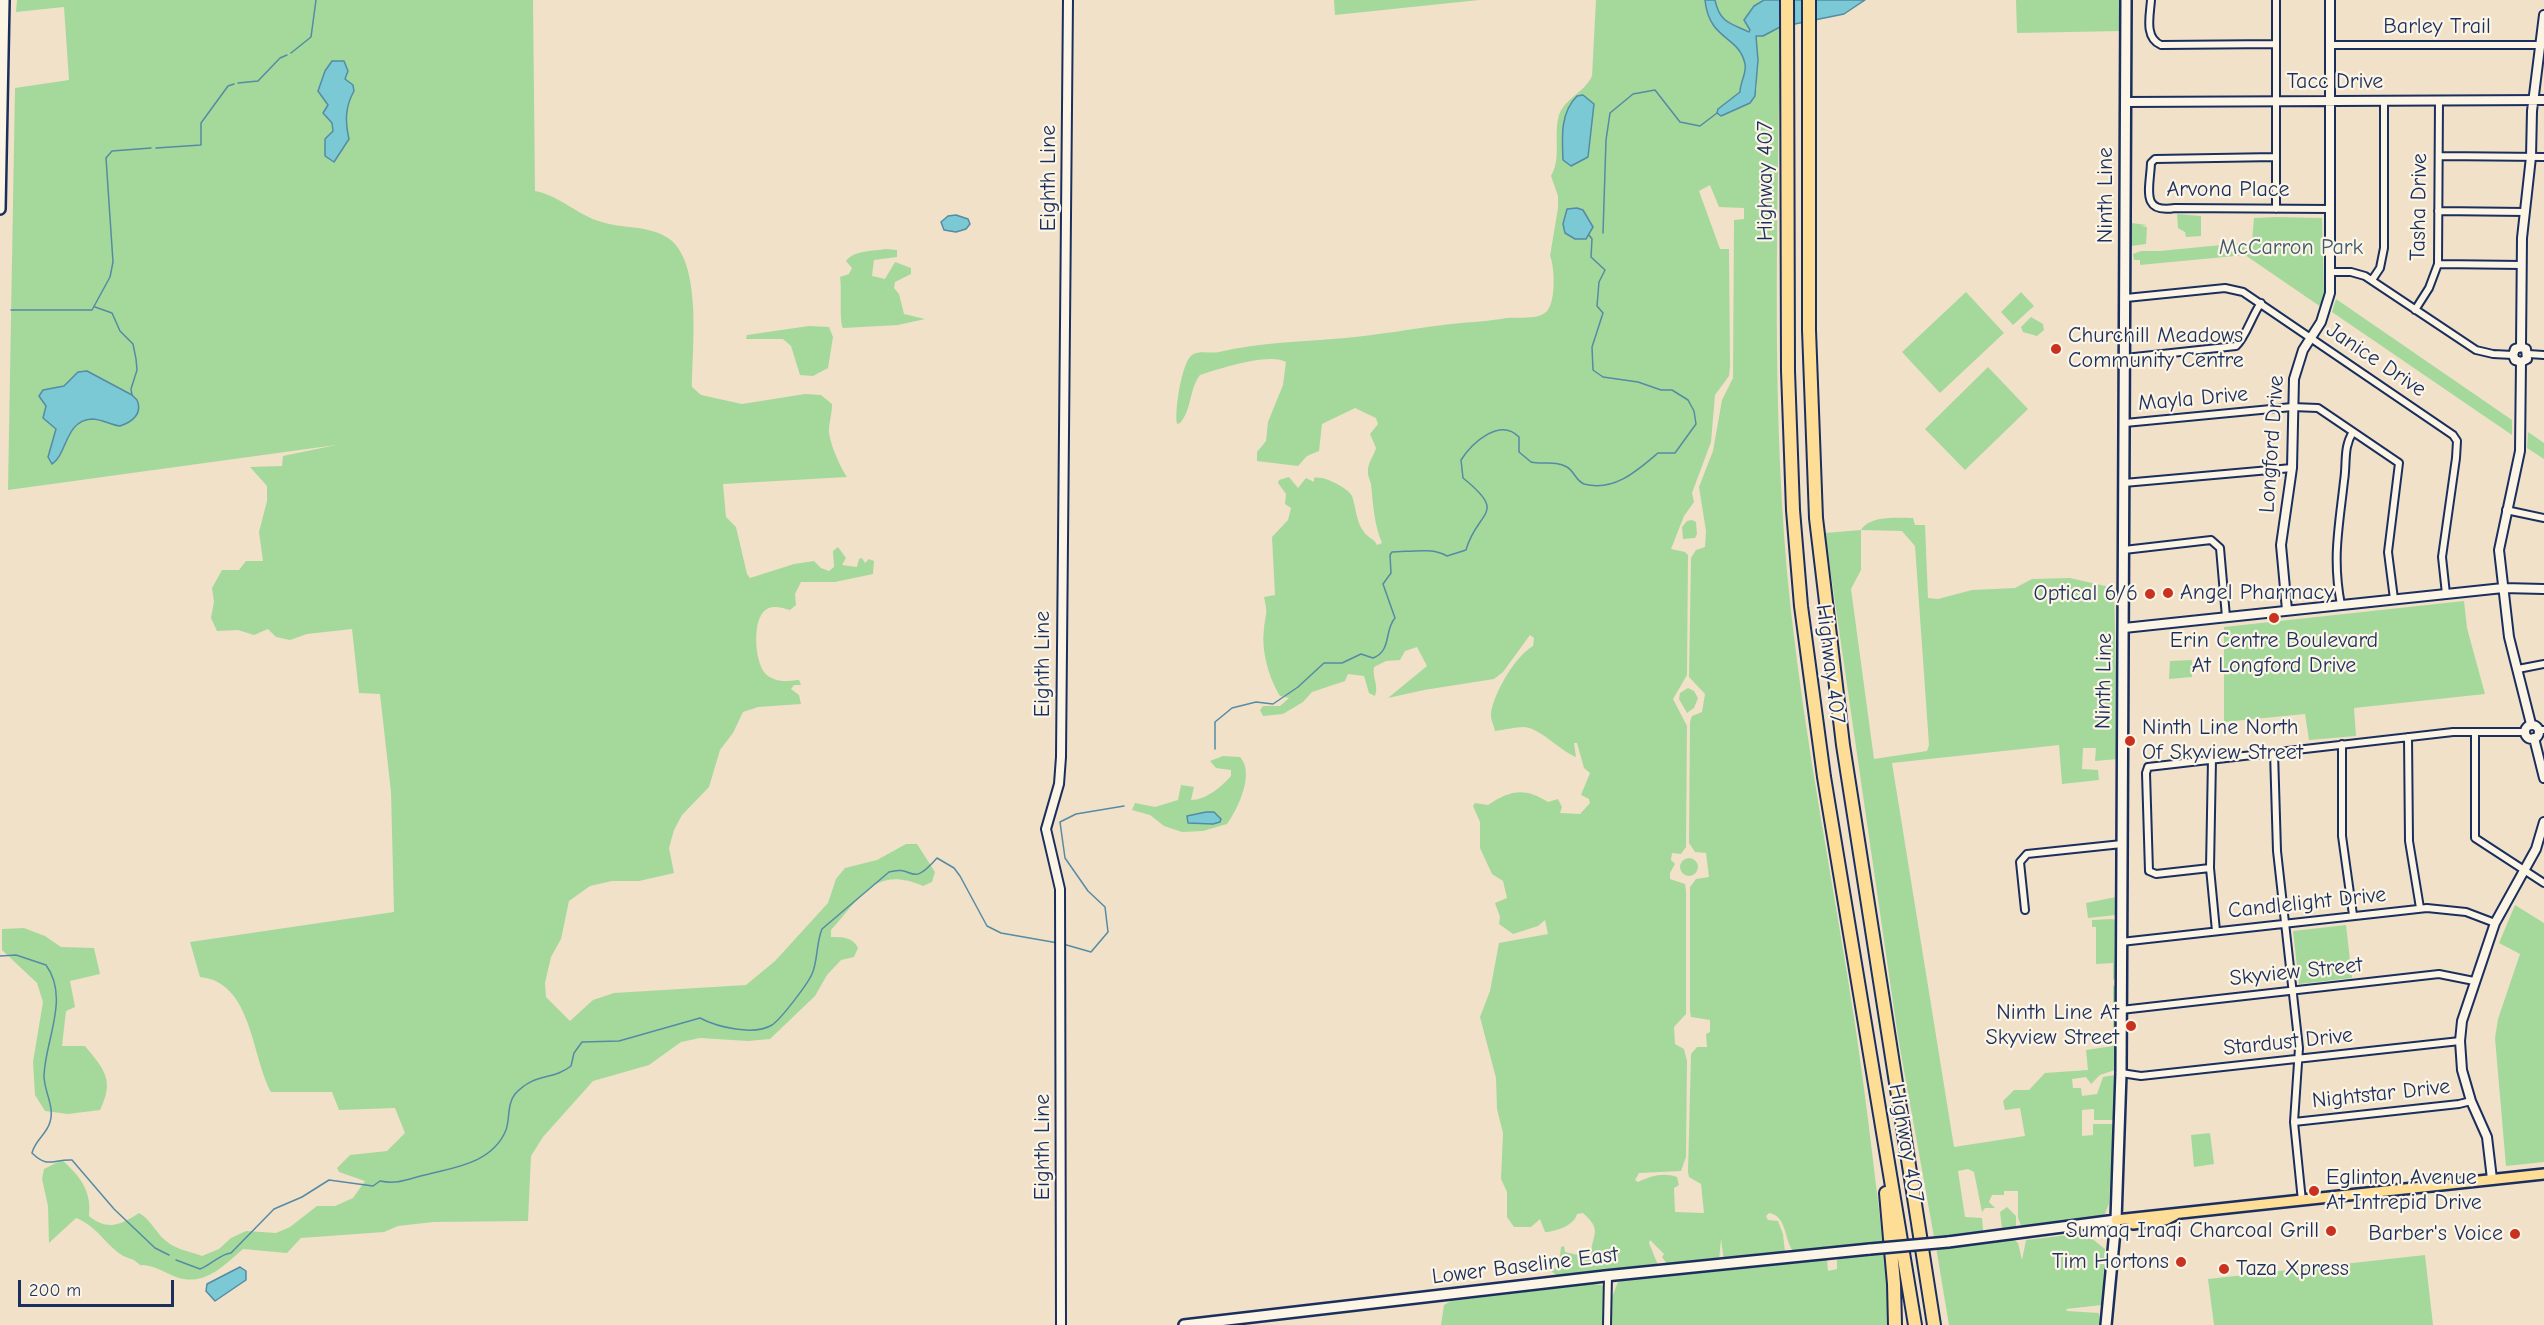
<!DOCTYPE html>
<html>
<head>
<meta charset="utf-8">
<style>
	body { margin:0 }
	#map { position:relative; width:2544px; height:1325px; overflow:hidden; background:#f1e1c9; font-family:"Comic Neue",sans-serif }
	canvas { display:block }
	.scale { position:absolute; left:18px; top:1280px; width:156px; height:27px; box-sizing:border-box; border:3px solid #1b2f5e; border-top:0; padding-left:8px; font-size:18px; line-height:21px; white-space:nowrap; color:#1b2f5e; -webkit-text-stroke:4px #fcf5e5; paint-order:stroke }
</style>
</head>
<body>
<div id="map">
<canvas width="2544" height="1325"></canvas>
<div class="scale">200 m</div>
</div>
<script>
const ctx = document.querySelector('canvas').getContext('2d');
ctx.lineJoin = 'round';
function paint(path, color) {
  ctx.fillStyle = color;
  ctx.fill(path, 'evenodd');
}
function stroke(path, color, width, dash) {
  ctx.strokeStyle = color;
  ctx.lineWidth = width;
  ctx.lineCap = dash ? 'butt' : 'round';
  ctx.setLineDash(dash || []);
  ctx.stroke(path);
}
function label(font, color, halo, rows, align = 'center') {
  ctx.font = font + ' "Comic Neue",sans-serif';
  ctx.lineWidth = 4.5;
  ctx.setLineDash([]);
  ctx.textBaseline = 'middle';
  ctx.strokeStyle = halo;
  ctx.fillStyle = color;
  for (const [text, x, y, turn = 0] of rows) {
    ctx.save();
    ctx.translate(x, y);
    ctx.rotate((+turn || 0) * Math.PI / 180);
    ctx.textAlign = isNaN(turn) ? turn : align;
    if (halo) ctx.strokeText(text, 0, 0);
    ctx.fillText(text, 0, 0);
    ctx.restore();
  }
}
paint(new Path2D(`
	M17 0H533L535 191C561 196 578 216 602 222 624 229 648 225 668 238 703 261 692 350 692 387L701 395 742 404 805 394 821 395 832 404C832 413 830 419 829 428 828 440 840 467 847 477L723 484 726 517 736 527 747 574 750 578 794 564 814 561 821 568 829 571 834 567 833 551 838 547 846 558 842 565 857 567 859 559 862 558 865 563 869 559 874 561 873 574 835 582H801L795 594 796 605 790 610C782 608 775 605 767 609 751 617 754 667 768 676 779 683 787 681 799 680L801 685H794L791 689 799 695 801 704 758 707 743 712 733 733 720 750 709 787 682 815 674 830 669 848 674 873 639 881H612L590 886 569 901 561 939 551 957 545 983 546 997 570 1021 593 1000 614 993 746 985 775 961 828 903 836 879 845 868 877 860 906 844H917L935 872 932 882 923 886C875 865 861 897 831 930V937C842 937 853 937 858 948L854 957 841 960 827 975 815 996 770 1039 748 1041 700 1038 681 1042 649 1065 593 1081 543 1137 531 1156 528 1221 433 1222 398 1226 384 1232 301 1238 287 1253 243 1249C223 1266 205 1287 176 1277 163 1272 155 1265 140 1265 132 1257 127 1259 120 1254 104 1242 96 1226 76 1218L49 1243 48 1206 42 1179 44 1169 62 1160C80 1176 92 1191 89 1216 107 1231 121 1225 139 1213 151 1219 157 1236 170 1244 179 1250 192 1252 202 1256L219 1249 231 1238 246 1231 276 1233 290 1227 317 1206H335L353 1198 365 1181 339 1172 337 1168 350 1155 387 1151 405 1133 395 1108 339 1110 332 1092H271C251 1055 252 982 200 977L190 942 394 912 391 792 380 694 359 693 352 629 307 634 290 640 276 637 268 629 254 635 238 630 217 631 211 618 214 602 212 588 222 570H239L246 561H263L259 532 267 501V486L250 467 282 466 283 456 336 445 8 490 15 88 69 80 64 7 16 12Z
	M1334 0H1479L1335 15Z
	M1596 0H1705C1709 41 1739 34 1745 64 1747 73 1740 82 1740 92L1718 109 1720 116 1754 99 1757 88 1755 37 1780 27C1778 221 1770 418 1791 611 1806 749 1834 886 1855 1024 1866 1097 1874 1170 1883 1243L1793 1251C1784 1239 1787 1216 1769 1213L1766 1216 1768 1220 1778 1221 1783 1234 1785 1252 1782 1254 1724 1261 1721 1239 1719 1261 1672 1266 1667 1264 1662 1257 1664 1254 1650 1240 1649 1243 1658 1265 1559 1277 1551 1271 1559 1265 1561 1247 1564 1246 1565 1252 1586 1257 1591 1255C1592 1233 1603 1231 1583 1213L1577 1214C1575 1225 1555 1232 1545 1232L1540 1219 1531 1227H1514L1507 1217V1192L1501 1179 1503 1133 1497 1109 1496 1078 1480 1017 1490 991 1499 943 1548 934 1545 920 1538 926 1513 934 1499 924 1500 917 1495 903 1507 898 1503 881 1492 874 1480 848V822L1473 806 1475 803 1488 805C1510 790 1525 787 1548 802L1558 799 1562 807 1560 813 1580 814 1590 803 1589 799 1581 795 1590 773 1584 768 1577 743H1574L1576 757C1559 750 1540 728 1524 727 1515 727 1504 730 1495 731 1494 726 1490 718 1491 713 1494 693 1515 656 1533 646L1534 638 1530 635 1503 672 1494 679 1424 690 1388 698 1427 666 1417 647 1405 651 1400 660 1386 661 1374 667C1372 677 1379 686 1375 696L1369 693 1364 676 1348 674 1345 681 1312 692 1303 702 1283 714 1263 716 1260 710 1263 706H1280L1289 698 1280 696C1269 678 1261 651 1264 629 1266 611 1268 615 1264 597L1275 595 1272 537 1288 520 1291 508 1285 504 1286 494 1278 483 1279 480 1289 477 1298 488 1306 478 1314 482V478C1323 475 1348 488 1352 496 1356 507 1356 522 1364 532 1368 538 1374 538 1377 545L1382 543C1374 525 1373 503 1371 484 1370 480 1367 474 1368 470 1368 463 1374 455 1376 448L1370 434 1378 424 1376 418 1355 408 1322 424 1319 451 1307 456 1298 466 1257 461V452L1266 441 1268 422 1283 385 1286 362C1270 352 1218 369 1200 375 1189 389 1192 410 1180 423L1177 424C1174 412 1182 361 1192 355 1200 350 1211 354 1219 352 1260 342 1302 342 1345 338 1378 335 1411 329 1443 325 1464 322 1486 322 1507 318 1518 317 1537 320 1546 312 1556 304 1555 267 1550 256L1558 208V196L1551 176C1562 158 1553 135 1559 115 1565 98 1585 92 1592 76ZM1710 185 1719 207 1744 208V219L1734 220 1733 378 1722 400 1713 451 1699 487 1706 531 1705 547 1696 550 1691 558 1689 677 1705 694 1702 712 1692 716 1690 722 1689 843 1695 852 1706 853 1709 877 1696 879 1690 887V1011L1691 1017 1710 1020V1032L1706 1034 1707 1047H1697L1691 1054 1688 1172 1689 1177 1701 1184 1704 1213 1675 1212 1674 1188 1679 1185 1677 1177C1664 1172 1650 1176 1638 1182L1635 1180 1639 1173 1681 1171 1686 1157 1687 1061 1684 1049 1675 1044 1674 1027 1686 1014V891L1685 884 1670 879V873L1675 864 1671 860 1672 853 1681 854 1686 847 1687 726 1673 699 1687 675 1688 555 1685 552 1671 549 1684 516 1694 502 1692 493 1711 442 1715 395 1729 376 1730 366 1729 249H1720L1699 191Z
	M1715 0H1764L1754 6 1744 20 1751 30 1749 32 1722 19Z
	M2016 0H2121V31L2017 33Z
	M2177 214 2201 216V236L2186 237 2185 232 2178 228Z
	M2277 217 2322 218 2324 294 2321 307 2245 255 2140 265V260H2134L2133 254 2141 251H2160L2252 242 2254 218Z
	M2131 223 2147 225 2141 226 2147 227 2146 244 2131 246Z
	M886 249 897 250V257L874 260 872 276 885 279 895 262 911 268V274L895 282 894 288 899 294 904 314 925 319 898 325 843 328C839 321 842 289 840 277L849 274 852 268 846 261C854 250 874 251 886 249Z
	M1966 292 2004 333 1940 393 1902 352Z
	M2021 292 2034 306 2013 325 2001 312Z
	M2336 299 2512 420V435L2332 312Z
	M2031 317 2043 324 2044 330 2037 336 2023 332 2021 327Z
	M809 326 829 327 833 337 828 368 813 376 800 375 791 346 783 339H746L747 335Z
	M1988 367 2028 409 1965 470 1925 429Z
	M2528 432 2544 443V459L2527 448Z
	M1913 518 1915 525H1925L1928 598 1938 599 1972 590 2015 588 2032 579 2070 578 2114 588 2118 759 2095 761 2096 748H2083L2082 769 2098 770 2099 780 2062 784 2059 745 1892 763 1954 1147 2025 1136 2020 1108 2005 1110 2003 1101 2014 1090H2029L2045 1073 2088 1070 2086 1050 2113 1046V985L2116 987 2115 1070 2100 1075 2091 1084 2086 1077 2072 1079 2073 1088H2081L2082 1096 2097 1094 2103 1077 2115 1075 2114 1120H2094V1109L2082 1110V1136L2093 1135V1124H2114L2109 1203 2105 1214 2098 1217 2022 1228 2018 1218V1191H2004V1195H1992L1989 1202 1995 1208H1985L1982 1212 1974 1172 1968 1169 1958 1171 1965 1217 1982 1218 1983 1230 1980 1233 1934 1237 1898 1037 1825 533 1861 530C1870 515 1898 518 1913 518ZM1861 530 1902 531 1915 546 1929 745 1927 751 1874 759 1851 589 1861 570Z
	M1692 520 1696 522 1697 534 1695 538 1683 539 1682 527 1687 521Z
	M2464 601 2467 628 2485 694 2354 708 2356 736 2309 740 2305 714 2224 722V627Z
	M2192 660V677L2169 679 2170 661Z
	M1688 688 1694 691 1698 698 1694 708 1687 713 1679 699 1680 693Z
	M1223 756 1240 757C1255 773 1238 809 1227 824L1203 831 1182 832 1164 826 1150 815 1132 810 1135 803 1155 807 1178 800 1181 785 1194 787 1191 800C1206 800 1221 787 1231 776V770L1216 768 1210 761Z
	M1680 867a9 9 0 1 1 18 0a9 9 0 1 1-18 0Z
	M2116 897V915L2088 918 2086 903Z
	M2515 905 2544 923V1162L2506 1166 2495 1038 2498 1019 2520 954 2499 943Z
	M2112 919 2116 920V977L2113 980V963L2096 964V927H2092V920Z
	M2346 925 2352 978 2299 984 2293 931Z
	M24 928 45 936 61 947 94 948 100 974 70 981 75 1007 66 1011 62 1046H85C104 1069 115 1080 100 1110L68 1114 45 1111 35 1095 33 1062 43 1002 37 983 2 950V929Z
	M2210 1133 2214 1164 2194 1167 2191 1135Z
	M2007 1207 2016 1216V1228H2002L2000 1212Z
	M2085 1233 2105 1249 2102 1305 2066 1309 2067 1311 2099 1313 2100 1325H1949L1936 1247 2013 1239 2018 1243 2022 1260 2026 1240Z
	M1885 1253 1889 1325H1612V1297L1618 1282 1628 1279 1827 1260 1828 1271 1837 1269V1260L1842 1257Z
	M2425 1255 2433 1325H2214L2208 1279Z
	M1592 1284 1602 1285 1604 1288 1603 1325H1441L1444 1305 1451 1301Z`), '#a5d99b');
const water = new Path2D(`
	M1705 0H1715C1720 23 1730 23 1749 32L1750 30 1744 20 1754 6 1764 0H1865L1844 14 1780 27 1763 36H1756L1758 60 1755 96 1750 103 1721 116 1717 113 1718 109 1740 92C1740 82 1747 73 1745 64 1739 35 1709 41 1705 0Z
	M332 61H344L348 71 345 79 353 85 354 91C345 107 345 121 349 139L334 162 325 156V139L333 131 332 123 323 113 328 105 318 91 325 71Z
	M1583 95 1594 104 1588 157 1571 166 1563 160C1562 137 1560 113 1577 96Z
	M1577 208 1583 210 1593 227 1586 239H1575L1565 233 1563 224 1567 209Z
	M956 215 968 219 970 224 966 229 956 232 944 230 941 222 948 216Z
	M87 371 132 395 137 400C143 414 132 422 120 426 110 425 102 419 92 419 65 420 67 455 52 464L48 457 56 429 43 418 46 406 39 396 43 390 64 386 78 372Z
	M1206 812H1214L1221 819 1220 822 1213 824 1188 823 1187 816Z
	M240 1267 246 1271V1280L215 1301 206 1291 207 1284Z`);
paint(water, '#7ac9d5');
stroke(water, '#548ba5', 1.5);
stroke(new Path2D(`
	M291 53 311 37 316 0
	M238 83 258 81 280 58 287 55
	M156 148 201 145V123L228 86 234 84
	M1603 233 1606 140 1610 113 1633 94 1655 90 1680 122 1700 126 1717 113
	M95 307 112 313 120 331 133 344 136 359 137 370 131 389 132 395
	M11 310H92L110 277 113 262 106 158 112 151 151 148
	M1215 749V722L1232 708 1256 702 1273 704 1298 687 1324 663H1342L1361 654 1373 658C1392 651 1384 630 1395 618L1383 584 1391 573 1390 555 1392 552C1408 552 1433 547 1447 556L1466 550C1477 510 1509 515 1463 478L1461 460C1472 443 1500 417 1519 437V452L1531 462C1543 465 1555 460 1567 467 1574 471 1576 481 1584 484 1614 492 1637 471 1658 453H1675L1696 424 1694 411 1688 400 1672 390H1661L1638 382 1603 377 1593 370 1592 347 1603 313 1597 306 1599 282 1605 270 1591 257 1592 239 1589 235
	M1063 944 1091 952 1108 932 1105 907 1088 891 1065 858 1060 822 1076 814 1124 806
	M0 956 16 955 46 965C70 998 45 1040 44 1076 44 1091 55 1107 50 1122 47 1134 35 1140 32 1153 48 1169 53 1159 72 1160L114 1209 155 1248 169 1255
	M176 1260 200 1269C211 1265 220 1254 231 1253L274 1209 302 1197 329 1180 373 1186 380 1181C399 1185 410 1178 429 1174 457 1167 493 1162 506 1130 510 1119 507 1104 515 1094 535 1072 552 1081 571 1066L574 1053 582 1042 619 1041 700 1018C717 1027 754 1036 772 1025 781 1019 807 985 812 974 818 961 816 943 822 929L889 872C915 864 909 890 937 858L954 868 960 876 987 926 1001 933 1058 943`), '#548ba5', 1.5);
const minor = new Path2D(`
	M2151 0C2150 15 2144 38 2161 45L2276 44
	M2276 0V209
	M2330 45H2543
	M2439 156 2544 157
	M2276 157 2155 159 2151 163C2150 188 2140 214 2175 208L2331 209
	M2438 211 2525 212
	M2438 264 2522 265
	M2331 272H2351L2365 276 2476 350 2493 354 2513 355
	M2372 280 2380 268 2384 248V100
	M2126 298 2225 288 2243 292 2453 435 2457 441 2456 458 2442 557 2446 594
	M2415 310 2429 288 2438 264 2439 100
	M2528 354 2544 355
	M2125 358 2236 346C2246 337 2252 315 2261 303
	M2125 423 2292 407 2318 408 2399 463 2388 552 2394 599
	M2124 483 2292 468
	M2506 510 2544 518
	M2124 550 2211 540 2220 548 2226 617
	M2341 605C2332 558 2339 527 2344 481 2347 463 2343 447 2353 432
	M2518 669 2544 664
	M2540 730H2544
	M2475 733V838L2544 883
	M2408 737 2409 841 2420 908
	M2342 744V836L2353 915
	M2274 752 2277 851 2299 1048 2294 1122 2302 1201
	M2212 759 2210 868 2216 931
	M2210 868 2156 874 2149 871 2146 773 2148 767 2453 732H2525
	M2025 910 2020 862 2027 854 2122 844
	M2121 942 2427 908 2466 912 2495 923
	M2121 1010 2439 974 2474 981
	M2121 1073 2141 1076 2460 1041
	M2294 1122 2459 1104 2471 1101
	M1607 1325 1608 1276`);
const tertiary = new Path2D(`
	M2126 102 2544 100
	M2521 347 2522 238 2531 157 2532 111 2544 15
	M2521 362 2520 451 2499 550 2509 637 2531 724
	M2521 362 2515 360 2513 355 2515 349 2521 347
	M2521 362 2527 359 2526 349 2521 347
	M2287 610 2281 545 2292 468 2294 379 2303 350 2321 322 2330 293V0
	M2124 628 2503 588 2544 589
	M2525 732a7 7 0 1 1 14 0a7 7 0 1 1-14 0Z
	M2534 738 2544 778
	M2492 1179 2487 1137 2471 1101 2462 1070 2460 1041 2462 1021 2495 923 2536 849 2544 822
	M1061 1325 1060 889 1046 829 1059 784 1061 757 1068 0`);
const secondary = new Path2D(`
	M0 209 4 0
	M1948 1242 2116 1220
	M1184 1325 1605 1276 1870 1249
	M2106 1325 2116 1220 2121 1073 2126 0`);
const primary = new Path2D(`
	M2116 1220 2544 1174
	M2133 1224 2165 1220 2175 1215`);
const motorway = new Path2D(`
	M1787 0 1788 371 1793 510 1801 606 1824 777 1915 1325
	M1809 0V330L1816 518 1843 745 1934 1325
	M1886 1193 1894 1284 1895 1325`);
stroke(minor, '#1b2f5e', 10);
stroke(tertiary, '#1b2f5e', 12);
stroke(secondary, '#1b2f5e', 14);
stroke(primary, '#1b2f5e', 14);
stroke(motorway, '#1b2f5e', 16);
stroke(minor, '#fcf5e5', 6);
stroke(tertiary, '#fcf5e5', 8);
stroke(secondary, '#fcf5e5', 9);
stroke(primary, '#fedd96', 9);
stroke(motorway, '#fedd96', 12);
const secondaryBridge = new Path2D(`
	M1870 1249 1948 1242`);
stroke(secondaryBridge, '#1b2f5e', 14, []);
stroke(secondaryBridge, '#fcf5e5', 9);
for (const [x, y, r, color] of [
	[2056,349,6,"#c8321e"],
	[2168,593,6,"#c8321e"],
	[2150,594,6,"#c8321e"],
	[2274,618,6,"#c8321e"],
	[2130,741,6,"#c8321e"],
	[2131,1026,6,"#c8321e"],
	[2314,1191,6,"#c8321e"],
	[2331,1231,6,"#c8321e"],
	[2515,1234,6,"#c8321e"],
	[2181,1262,6,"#c8321e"],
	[2224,1269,6,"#c8321e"]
]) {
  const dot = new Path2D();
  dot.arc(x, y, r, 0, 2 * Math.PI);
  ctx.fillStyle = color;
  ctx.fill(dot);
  stroke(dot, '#fcf5e5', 2);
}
label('22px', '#1b2f5e', '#fcf5e5', [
	["Barley Trail",2437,27],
	["Tacc Drive",2335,82],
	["Eighth Line",1049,178,-90],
	["Highway 407",1766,181,-90],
	["Arvona Place",2228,190],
	["Ninth Line",2106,195,-90],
	["Tasha Drive",2419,207,-89],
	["Janice Drive",2376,360,34],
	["Mayla Drive",2193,399,-5],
	["Longford Drive",2272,444,-86],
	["Eighth Line",1043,664,-90],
	["Highway 407",1830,664,83],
	["Ninth Line",2104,681,-89],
	["Candlelight Drive",2307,903,-6],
	["Skyview Street",2296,972,-6],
	["Stardust Drive",2288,1042,-6],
	["Nightstar Drive",2381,1094,-6],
	["Highway 407",1906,1143,80],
	["Eighth Line",1043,1147,-90],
	["Lower Baseline East",1525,1266,-7]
]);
label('22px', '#3e5a6d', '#fcf5e5', [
	["McCarron Park",2291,248]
]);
label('22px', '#1b2f5e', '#fcf5e5', [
	["Churchill Meadows",2068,336],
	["Community Centre",2068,361],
	["Angel Pharmacy",2180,593],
	["Optical 6/6",2138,594,"right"],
	["Erin Centre Boulevard",2274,641,"center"],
	["At Longford Drive",2274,666,"center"],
	["Ninth Line North",2142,728],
	["Of Skyview Street",2142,753],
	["Ninth Line At",2119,1013,"right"],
	["Skyview Street",2119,1038,"right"],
	["Eglinton Avenue",2326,1178],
	["At Intrepid Drive",2326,1203],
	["Sumaq Iraqi Charcoal Grill",2319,1231,"right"],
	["Barber's Voice",2503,1234,"right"],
	["Tim Hortons",2169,1262,"right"],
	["Taza Xpress",2236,1269]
], 'left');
</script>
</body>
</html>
